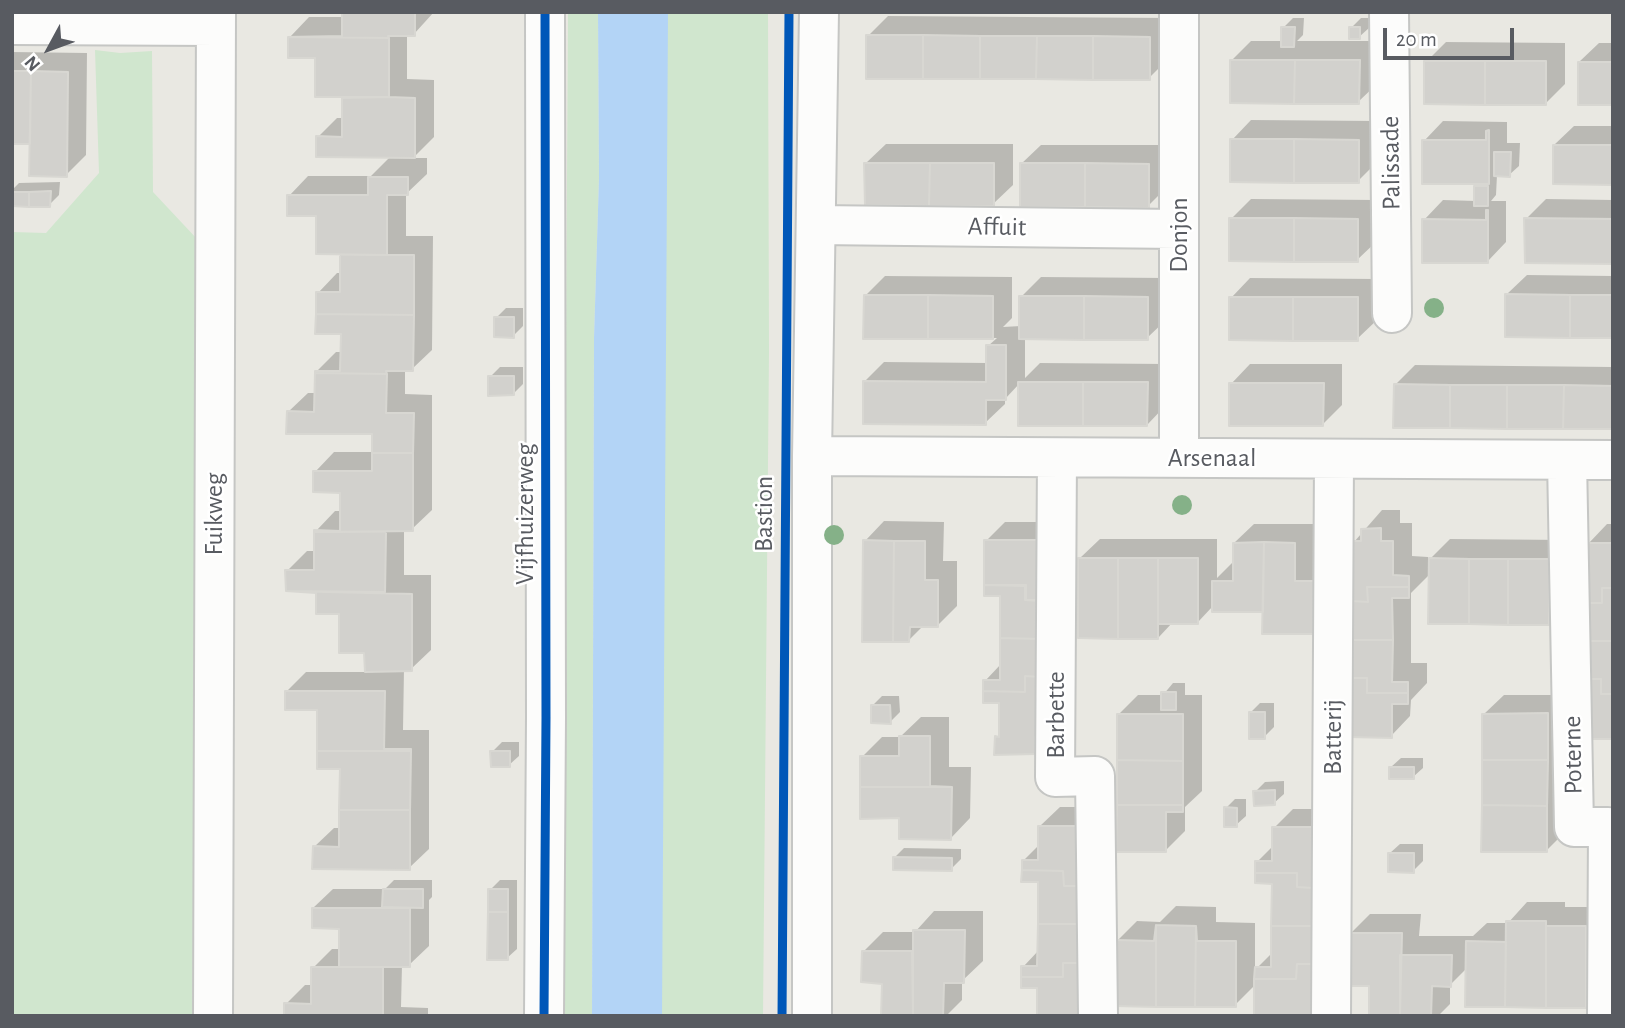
<!DOCTYPE html>
<html>
<head>
<meta charset="utf-8">
<style>
	body { margin:0 }
	#map { position:relative; width:1625px; height:1028px; overflow:hidden; background:#e9e8e2; font-family:"Alegreya Sans",sans-serif }
	canvas { display:block }
	.frame { position:absolute; inset:0; border:14px solid #585b61; pointer-events:none }
	.north { position:absolute; left:14px; top:14px; width:70px; height:70px; -webkit-text-stroke:5px #fff; paint-order:stroke; rotate:229deg; font-size:19px; font-weight:700; line-height:28px; text-align:center; color:#585b61 }
	.north::after { content:''; display:block; margin:auto; width:24px; height:32px; background:#585b61; clip-path:polygon(50% 0,100% 100%,50% 72%,0 100%) }
	.scale { position:absolute; left:1383px; top:28px; width:131px; height:32px; box-sizing:border-box; border:4px solid #585b61; border-top:0; padding-left:9px; font-size:21px; line-height:24px; white-space:nowrap; color:#585b61; -webkit-text-stroke:5px #fff; paint-order:stroke }
</style>
</head>
<body>
<div id="map">
<canvas width="1625" height="1028"></canvas>
<div class="frame"></div>
<div class="north">N</div>
<div class="scale">20 m</div>
</div>
<script>
const ctx = document.querySelector('canvas').getContext('2d');
ctx.lineJoin = 'round';
function paint(path, color) {
  ctx.fillStyle = color;
  ctx.fill(path, 'evenodd');
}
function stroke(path, color, width, dash) {
  ctx.strokeStyle = color;
  ctx.lineWidth = width;
  ctx.lineCap = dash ? 'butt' : 'round';
  ctx.setLineDash(dash || []);
  ctx.stroke(path);
}
function label(font, color, halo, rows, align = 'center') {
  ctx.font = font + ' "Alegreya Sans",sans-serif';
  ctx.lineWidth = 5;
  ctx.setLineDash([]);
  ctx.textBaseline = 'middle';
  ctx.strokeStyle = halo;
  ctx.fillStyle = color;
  for (const [text, x, y, turn = 0] of rows) {
    ctx.save();
    ctx.translate(x, y);
    ctx.rotate((+turn || 0) * Math.PI / 180);
    ctx.textAlign = isNaN(turn) ? turn : align;
    if (halo) ctx.strokeText(text, 0, 0);
    ctx.fillText(text, 0, 0);
    ctx.restore();
  }
}
paint(new Path2D(`
	M568 12H598L599 178 594 338 592 1016H562Z
	M666 12H768L769 351 763 1016H661Z
	M95 50 120 53 152 51 153 192 198 240 202 1016H12V232L46 233 99 173Z`), '#d0e6ce');
paint(new Path2D(`
	M598 12H668L662 1016H592L594 338 599 178Z`), '#b3d4f6');
paint(new Path2D(`
	M343 12H434L414 34H407V79L434 80V137L413 158H427V174L406 194V236H433L432 350 412 369H405V394L432 395V510L412 529H404V575H431V650L411 669H404L403 730H429V849L409 868 314 847 334 828H341L342 767 319 708 287 691 306 672H366V651L341 613 318 612V591L287 571 307 551H315L316 531 335 511H342V491L315 472 334 452H374V432L288 412 308 393H316V372L336 352H342V332L318 293 337 273H342V252L318 215 289 196 308 176H371L391 156 318 137 337 118H344V96L317 56H290V37L309 17H343Z
	M888 16 1169 18 1168 59 1149 78 868 36Z
	M1293 18H1304L1303 35 1297 41H1378V83L1358 102 1232 60 1251 41H1283V28Z
	M1361 18H1369V28L1359 37 1351 28Z
	M1446 42 1565 43V84L1546 103 1426 62Z
	M1599 43H1613V104L1579 62Z
	M12 52 87 53 86 155 66 175 30 142H12Z
	M1251 120 1378 121 1377 162 1358 181 1232 140Z
	M1443 121 1507 122V143H1520L1519 166 1509 175H1497L1496 195 1491 201H1506V242L1487 262 1424 220 1443 200 1476 201V187L1481 182 1424 141Z
	M1574 126H1613V183L1554 145Z
	M886 144H1013V185L993 204 866 163Z
	M1041 145H1168V186L1148 206 1021 164Z
	M60 182 59 195 49 205H12V190L19 183Z
	M1251 199 1377 200V241L1357 260 1231 219Z
	M1546 199 1613 200V262L1526 219Z
	M1527 275 1613 276V336L1507 294Z
	M885 276 1012 277V318L1003 327 1021 326V297L1041 277 1167 278V319L1147 338H1025V378L1040 363 1167 364 1166 405 1147 425 1020 383 1005 399V404L985 423 864 382 884 362 988 363V346L997 338 865 337V296Z
	M1250 278 1377 279V320L1357 339 1231 298Z
	M506 308H523V326L513 336 496 318Z
	M1250 364H1342V405L1322 425 1231 384Z
	M1415 365 1613 367V428L1395 385Z
	M500 367H523V384L513 394 490 377Z
	M1382 510H1400V523H1412V556L1428 557V561L1450 539 1568 540V603L1548 623 1430 574 1411 593V663H1427V683L1411 700 1410 716 1391 736 1354 542Z
	M884 521 944 522 943 561H957V606L938 625H924L908 641 865 541Z
	M1005 522H1061L1054 733 1034 753 997 737 1001 733V701L985 681 1001 664 1002 595 985 594 986 541Z
	M1254 524H1314V562H1334V612L1265 611 1213 606 1198 622H1173L1158 638 1080 558 1100 539H1217V578L1233 562 1234 543Z
	M1607 524H1613V738L1588 544Z
	M1173 683H1185V695H1202V791L1185 807V831L1166 850 1119 714 1138 695H1163Z
	M1504 695H1567L1566 831 1547 850 1484 714Z
	M882 696H899L900 712 890 722 872 706Z
	M1260 703H1274V727L1264 737 1250 713Z
	M921 717H949V767H971L970 818 951 838 901 817 862 757 882 737H900Z
	M502 742H519V756L509 765 492 752Z
	M1401 758H1423V768L1413 777 1391 767Z
	M1284 781V794L1274 803 1255 792 1265 782Z
	M1235 799H1246V816L1236 825 1226 808Z
	M1060 807H1099L1083 1016H1039V987L1023 967 1039 950 1040 880 1023 861 1040 844V826Z
	M1293 809H1332L1331 1003 1256 984 1235 1005 1117 941 1137 921 1160 922 1176 906 1216 907V922L1255 923V970L1273 952V882L1257 862 1274 845V828Z
	M1400 844H1423V861L1413 871 1390 853Z
	M904 848 961 849V859L951 869 894 858Z
	M394 880H432V897L429 900V946L409 965H402L401 1007 428 1008V1016H286V1004L305 985H313V968L332 949H341V927L313 908 333 889H385Z
	M500 880H517V949L507 958 490 890Z
	M1527 902H1565V907H1605L1604 987 1585 1006 1467 968 1450 985V1004L1438 1016H1371V984L1351 933 1370 914H1421L1419 936H1473L1487 923H1508Z
	M934 911H983V961L962 981V1000L946 1016H883V983L863 952 883 932H915Z`), '#0003');
const building = new Path2D(`
	M342 12H415V36H388L389 38 288 37 342 36Z
	M1281 27H1295L1294 47H1281Z
	M1349 27H1360V39H1349Z
	M866 35H923V79H866Z
	M923 35 980 36V79H923Z
	M980 36H1037L1036 79H980Z
	M1037 36H1093V80L1036 79Z
	M1093 36 1150 37V80H1093Z
	M288 37 389 38V97H315V58H288Z
	M1230 60H1295L1294 104 1230 103Z
	M1295 60H1360L1359 104H1294Z
	M1424 61H1485V105L1424 104Z
	M1485 61H1546V105H1485Z
	M1578 62H1613V105H1578Z
	M12 71H31L30 144H12Z
	M31 71 68 72 67 177 29 176Z
	M389 97 415 98V158L316 157V136L342 137V98Z
	M1489 130V184H1422V140H1486V131Z
	M1230 139H1294V183L1230 182Z
	M1294 139 1359 140V183H1294Z
	M1553 145H1613V185L1553 184Z
	M1494 152H1511L1510 177 1494 176Z
	M864 163H930L929 206 865 205Z
	M930 163H994V206H929Z
	M1020 163H1085V207H1020Z
	M1085 163 1149 164V208L1085 207Z
	M368 177H408V195H387V255L316 254V216H287V195H368Z
	M1474 186H1488V206H1474Z
	M51 191 50 207H29V192Z
	M12 192H29V207L12 206Z
	M1486 210H1488V263H1422V219L1486 220Z
	M1229 218H1294V262L1229 261Z
	M1294 218 1358 219V262H1294Z
	M1524 218 1613 219V264L1525 263Z
	M340 255H414V315L316 314V292H340Z
	M1505 294 1570 295V338L1505 337Z
	M864 295H928V339H863Z
	M928 295 993 296V339H928Z
	M1570 295H1613V338H1570Z
	M1019 296H1084V340L1019 339Z
	M1084 296 1148 297V340H1084Z
	M1229 297H1293V341L1229 340Z
	M1293 297H1358V341H1293Z
	M316 314 414 315 413 371H386L387 374 315 373V371H340L341 334H315Z
	M494 317H514V338L494 337Z
	M986 345H1006V400H986V425L863 424V381L986 382Z
	M315 373 387 374 386 413H414L413 453H372V434H286L287 411 314 412Z
	M488 376H514V395L488 396Z
	M1018 382H1083V426H1018Z
	M1083 382H1148L1147 426H1083Z
	M1229 383H1324L1323 426H1229Z
	M1394 384 1450 385V428H1393Z
	M1450 385H1507V429L1450 428Z
	M1507 385H1564L1563 429H1507Z
	M1564 385 1613 386V429H1563Z
	M372 453H413V531L314 532V530L340 531V493L313 492V471H372Z
	M1381 528V541H1393V575L1409 576V587H1367L1368 602 1352 601V541H1361V529Z
	M314 532H386L385 592 286 591 285 570H314Z
	M863 540 894 541 893 642H862Z
	M984 540H1042V600H1026V585H984Z
	M894 541H925V580H938V627H910L909 642H893Z
	M1264 542 1295 543V581H1315V634H1262Z
	M1264 542 1263 612H1212V581H1233V543Z
	M1586 543H1613V588H1602V603H1585Z
	M1078 558H1118V639L1078 638Z
	M1118 558H1158V639H1118Z
	M1158 558H1198V624H1158Z
	M1429 558 1469 559V624H1428Z
	M1469 559H1508V625L1469 624Z
	M1508 559H1549V625H1508Z
	M984 585 1025 586V600L1041 601V639L1000 638V596H984Z
	M1367 587H1409V598H1392L1393 640H1351L1352 601 1368 602Z
	M1602 588H1613V641H1585V603H1602Z
	M286 591 412 594V671L365 672 364 653H339V614H316V593Z
	M1000 638 1041 639V677L1025 676V692L983 691V680H1000Z
	M1351 640H1393L1392 682H1408V693H1367V678H1351Z
	M1585 641H1613V694H1601V679H1585Z
	M1025 676 1041 677V736L1035 737V754L994 755 995 736 999 737V703H983V691L1025 692Z
	M1351 678H1367V693H1408V704H1392V738L1350 737Z
	M1585 679H1601V694H1613V739H1584Z
	M285 691H385L384 749H411V751H317V710H285Z
	M1161 692H1176V710H1161Z
	M871 705H890L891 724 871 723Z
	M1249 712H1265V739H1249Z
	M1548 713V760H1482V714Z
	M1117 714H1183V761L1117 760Z
	M899 736H930V786L952 787H860V756H899Z
	M317 751H411L410 810H339L340 769H317Z
	M490 751H510V767H491Z
	M1117 760 1183 761V805H1117Z
	M1482 760H1548L1547 806 1482 805Z
	M1389 767H1414V779H1389Z
	M860 787H952L951 840 899 839V818L860 819Z
	M1275 790V805L1254 806 1253 791Z
	M1117 805H1183V812H1166V852H1116Z
	M1482 805 1547 806V852H1481Z
	M1224 807 1237 808V827H1224Z
	M339 810H410V870L312 869 313 846 339 847Z
	M1038 826H1080L1079 886H1064L1063 871 1022 870V860H1038Z
	M1272 827H1313V888L1297 887V873H1255V861H1272Z
	M1388 853H1414V873L1388 872Z
	M893 857 952 858V871L893 870Z
	M1022 870 1063 871 1064 886H1079V924H1038V882H1021Z
	M1255 873H1297V887L1313 888 1312 926H1271L1272 884 1255 883Z
	M383 889H423V908L382 907Z
	M488 889H508V912H488Z
	M312 908H410V967H339V929L312 928Z
	M488 912H508V960H487Z
	M1506 921H1546V1008L1505 1007Z
	M1038 924H1079V963H1063V977H1021V966H1037Z
	M1156 925 1196 926 1195 1007H1156Z
	M1156 925V1007L1115 1006 1116 940 1154 941Z
	M1196 926 1197 941H1236V1007H1195Z
	M1271 926H1312V964H1297L1296 979H1254L1255 967H1271Z
	M1546 926H1586V1008H1546Z
	M913 930H965L964 983H944L943 1016H913Z
	M1349 933H1402L1400 1016H1369V986H1349Z
	M1466 941 1506 942 1505 1007H1465Z
	M862 951H912L913 1016H881L882 984 861 982Z
	M1400 955H1452L1451 987 1432 986 1431 1016H1400Z
	M1063 963H1079L1078 1016H1037V988H1021V977H1063Z
	M1297 964H1312V1016H1254V979H1296Z
	M311 967H383V1016H284V1003L311 1004Z`);
paint(building, '#d2d1cd');
stroke(building, '#d8d7d2', 2);
const minor = new Path2D(`
	M1389 12 1392 313
	M12 25 216 26
	M816 225 1179 229
	M812 456 1613 460
	M1057 458 1055 777 1095 776 1098 1016
	M1179 458V12
	M1567 460 1574 827H1608L1607 1016
	M213 1016 216 12
	M544 1016 546 717 545 12
	M812 1016V456L819 12
	M1331 1016 1334 459`);
stroke(minor, '#c5c6c4', 42);
stroke(minor, '#fcfcfb', 38);
stroke(new Path2D(`
	M544 1016 546 717 545 12
	M782 1016 789 12`), '#0057b8', 9);
ctx.fillStyle = '#85b188';
for (const [x, y] of [
	[1434,308],
	[1182,505],
	[834,535]
]) {
  ctx.beginPath();
  ctx.arc(x, y, 10, 0, 2 * Math.PI);
  ctx.fill();
}
label('26px', '#585b61', '#fff', [
	["Palissade",1391,163,-91],
	["Affuit",997,227,1],
	["Donjon",1179,235,-90],
	["Arsenaal",1212,458],
	["Fuikweg",214,514,-90],
	["Vijfhuizerweg",525,514,-90],
	["Bastion",764,514,-90],
	["Barbette",1056,715,-90],
	["Batterij",1333,737,-90],
	["Poterne",1573,755,-91]
]);
</script>
</body>
</html>
